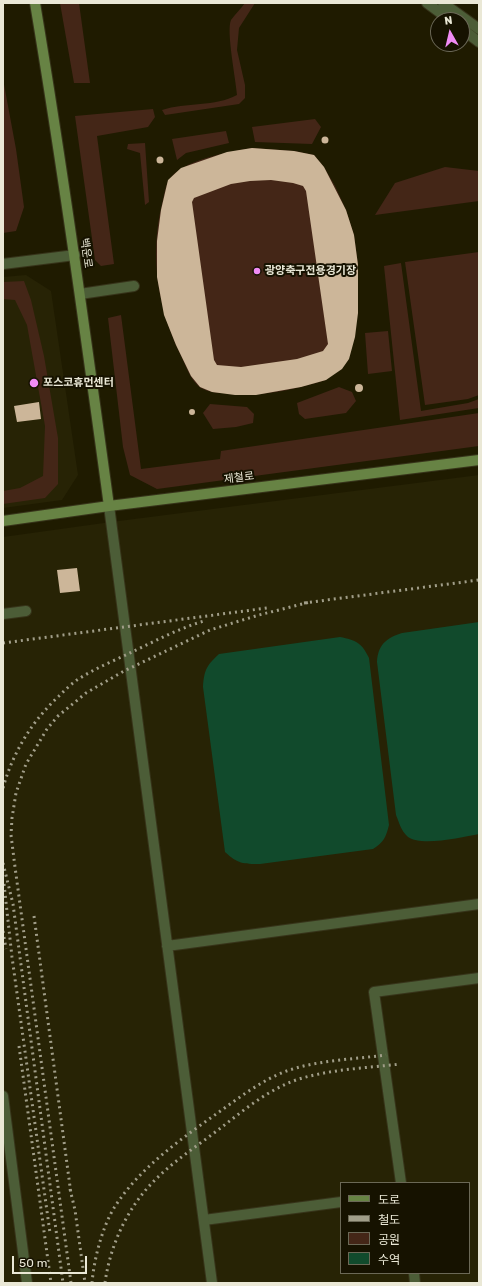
<!DOCTYPE html>
<html>
<head>
<meta charset="utf-8">
<style>
	body { margin:0 }
	#map { position:relative; width:482px; height:1286px; overflow:hidden; background:#1f1b00; font-family:Rubik,"Noto Sans KR",sans-serif }
	canvas { display:block }
	.frame { position:absolute; inset:0; border:4px solid #eae8d6; pointer-events:none }
	.legend { position:absolute; left:340px; top:1182px; width:130px; height:92px; box-sizing:border-box; background:#161200; border:1px solid #6b6856; margin:0; padding:5px 7px; list-style:none; font-size:12px; color:#eae8d6 }
	.legend li { display:flex; align-items:center; gap:8px; height:20px }
	.legend b { width:20px; border:1px solid #6b6856 }
	.north { position:absolute; left:430px; top:12px; width:40px; height:40px; box-sizing:border-box; background:#161200; border:1px solid #6b6856; border-radius:50%; rotate:352deg; font-size:11px; font-weight:700; line-height:16px; text-align:center; color:#eae8d6 }
	.north::after { content:''; display:block; margin:auto; width:14px; height:18px; background:#f08bf5; clip-path:polygon(50% 0,100% 100%,50% 72%,0 100%) }
	.scale { position:absolute; left:12px; top:1256px; width:75px; height:18px; box-sizing:border-box; border:2px solid #eae8d6; border-top:0; padding-left:5px; font-size:12px; line-height:14px; white-space:nowrap; color:#eae8d6; -webkit-text-stroke:3px #161200; paint-order:stroke }
</style>
</head>
<body>
<div id="map">
<canvas width="482" height="1286"></canvas>
<div class="frame"></div>
<ul class="legend">
<li><b style="height:5px;background:#678344"></b>도로</li>
<li><b style="height:5px;background:#a19e89"></b>철도</li>
<li><b style="height:11px;background:#442617"></b>공원</li>
<li><b style="height:11px;background:#114a2c"></b>수역</li>
</ul>
<div class="north">N</div>
<div class="scale">50 m</div>
</div>
<script>
const ctx = document.querySelector('canvas').getContext('2d');
ctx.lineJoin = 'round';
function paint(path, color) {
  ctx.fillStyle = color;
  ctx.fill(path, 'evenodd');
}
function stroke(path, color, width, dash) {
  ctx.strokeStyle = color;
  ctx.lineWidth = width;
  ctx.lineCap = dash ? 'butt' : 'round';
  ctx.setLineDash(dash || []);
  ctx.stroke(path);
}
function label(font, color, halo, rows, align = 'center') {
  ctx.font = font + ' Rubik,"Noto Sans KR",sans-serif';
  ctx.lineWidth = 4;
  ctx.setLineDash([]);
  ctx.textBaseline = 'middle';
  ctx.strokeStyle = halo;
  ctx.fillStyle = color;
  for (const [text, x, y, turn = 0] of rows) {
    ctx.save();
    ctx.translate(x, y);
    ctx.rotate((+turn || 0) * Math.PI / 180);
    ctx.textAlign = isNaN(turn) ? turn : align;
    if (halo) ctx.strokeText(text, 0, 0);
    ctx.fillText(text, 0, 0);
    ctx.restore();
  }
}
paint(new Path2D(`
	M26 275 51 291 78 475 62 500 3 508V277Z
	M479 475V1283H3V537L111 522ZM341 1183H469V1273H341Z`), '#272305');
paint(new Path2D(`
	M60 3H79L90 83H74Z
	M245 3H255L239 28 237 50 245 85V98L239 104 165 115 162 110C186 102 215 107 237 95 236 80 226 31 231 20 235 14 241 9 245 3Z
	M3 79 16 149 24 207 16 231 3 233Z
	M153 109 155 117 148 127 97 136 114 264 101 266 95 260 75 116Z
	M315 119 321 127 312 144 255 142 252 127Z
	M226 131 229 143 186 153 177 160 172 139Z
	M145 143 149 202 145 205 140 153 127 149 128 144Z
	M252 148 294 151 314 155 324 167 335 186 346 210 354 235 358 265V313L326 380C293 390 259 398 224 393 216 393 208 392 201 388 192 382 187 369 183 360 158 310 149 258 162 204 164 197 165 186 169 180 181 160 229 152 252 148Z
	M445 167 479 171V201L375 215 395 183Z
	M479 252V395L468 399 425 405 405 262Z
	M401 263 421 411 468 403 479 399V408L400 420 384 266Z
	M24 281 31 300 44 356 58 438V484L45 498 3 504V491L20 488 43 476 45 426 27 325 15 300 3 299V282Z
	M121 315 141 469 220 459 221 451 479 413V446L157 489 130 475 123 447 108 318Z
	M388 331 392 371 368 374 365 333Z
	M339 387 352 392 356 401 346 413 305 419 299 414 297 403Z
	M210 404 247 407 254 414 253 423 236 427 213 429 203 413Z`), '#442617');
paint(new Path2D(`
	M479 622V834C462 837 422 847 408 837 401 831 399 822 396 815L377 662C378 645 386 638 402 633Z
	M340 637C356 640 362 643 369 658L389 825C386 837 384 842 373 849L260 864C243 864 238 864 225 852L203 687C204 670 207 665 219 654Z`), '#114a2c');
paint(new Path2D(`
	M321.5 140a3.5 3.5 0 1 1 7 0a3.5 3.5 0 1 1-7 0Z
	M252 148 294 151 314 155 324 167 346 210 354 235 358 265V313L355 337 349 359 342 369 326 380 301 387 256 395H235L212 392 200 387 191 376 176 345 164 315 157 277V241L161 210 168 180 181 168 227 152ZM271 180 293 183 303 186 306 191 328 344 323 351 297 359 241 367 217 365 214 360 192 202 194 198 231 184 250 181Z
	M156.5 160a3.5 3.5 0 1 1 7 0a3.5 3.5 0 1 1-7 0Z
	M355 388a4 4 0 1 1 8 0a4 4 0 1 1-8 0Z
	M39 402 41 419 17 422 14 406Z
	M189 412a3 3 0 1 1 6 0a3 3 0 1 1-6 0Z
	M77 568 80 591 60 593 57 570Z`), '#ccb699');
const minor = new Path2D(`
	M427 3 450 20
	M443 3 479 29
	M462 29 479 42
	M3 264 75 255
	M80 294 134 286
	M3 614 26 611
	M3 1096 27 1283
	M401 1183 374 992 479 978
	M204 1220 341 1202
	M414 1273 415 1283`);
const tertiary = new Path2D(`
	M109 506 212 1283
	M167 946 479 904`);
const secondary = new Path2D(`
	M35 3C63 170 86 338 109 506
	M3 521 109 506 479 460`);
stroke(minor, '#37341a', 12);
stroke(tertiary, '#37341a', 12);
stroke(secondary, '#37341a', 12);
stroke(minor, '#4c5d37', 10);
stroke(tertiary, '#4c5d37', 10);
stroke(secondary, '#678344', 10);
stroke(new Path2D(`
	M304 603 479 580
	M3 643 267 608
	M3 788C13 752 32 721 59 696 65 690 71 684 77 680 95 668 116 660 134 651 157 640 180 628 204 621
	M3 863 13 904 63 1283
	M4 884 12 957 50 1233
	M34 916 71 1194
	M3 931 6 949
	M19 1046 51 1283
	M70 1189 75 1210 85 1283
	M71 1283 15 867 11 835 12 818 16 793 26 764 47 729 58 716 86 693 124 671 210 630 259 615 310 602
	M92 1283C94 1259 102 1228 114 1208 139 1168 181 1139 219 1112 243 1095 267 1076 296 1068 324 1060 356 1059 386 1055
	M105 1283C110 1245 128 1206 156 1179 174 1161 197 1146 218 1130 243 1111 268 1089 299 1079 332 1069 367 1068 400 1064`), '#a19e89', 3, [2, 4]);
for (const [x, y, r, color] of [
	[257,271,4,"#f08bf5"],
	[34,383,5,"#f08bf5"]
]) {
  const dot = new Path2D();
  dot.arc(x, y, r, 0, 2 * Math.PI);
  ctx.fillStyle = color;
  ctx.fill(dot);
  stroke(dot, '#161200', 1.5);
}
label('11px', '#eae8d6', '#161200', [
	["백운로",86,253,82],
	["제철로",239,478,-7]
]);
label('bold 11px', '#eae8d6', '#161200', [
	["광양축구전용경기장",265,271],
	["포스코휴먼센터",43,383]
], 'left');
</script>
</body>
</html>
